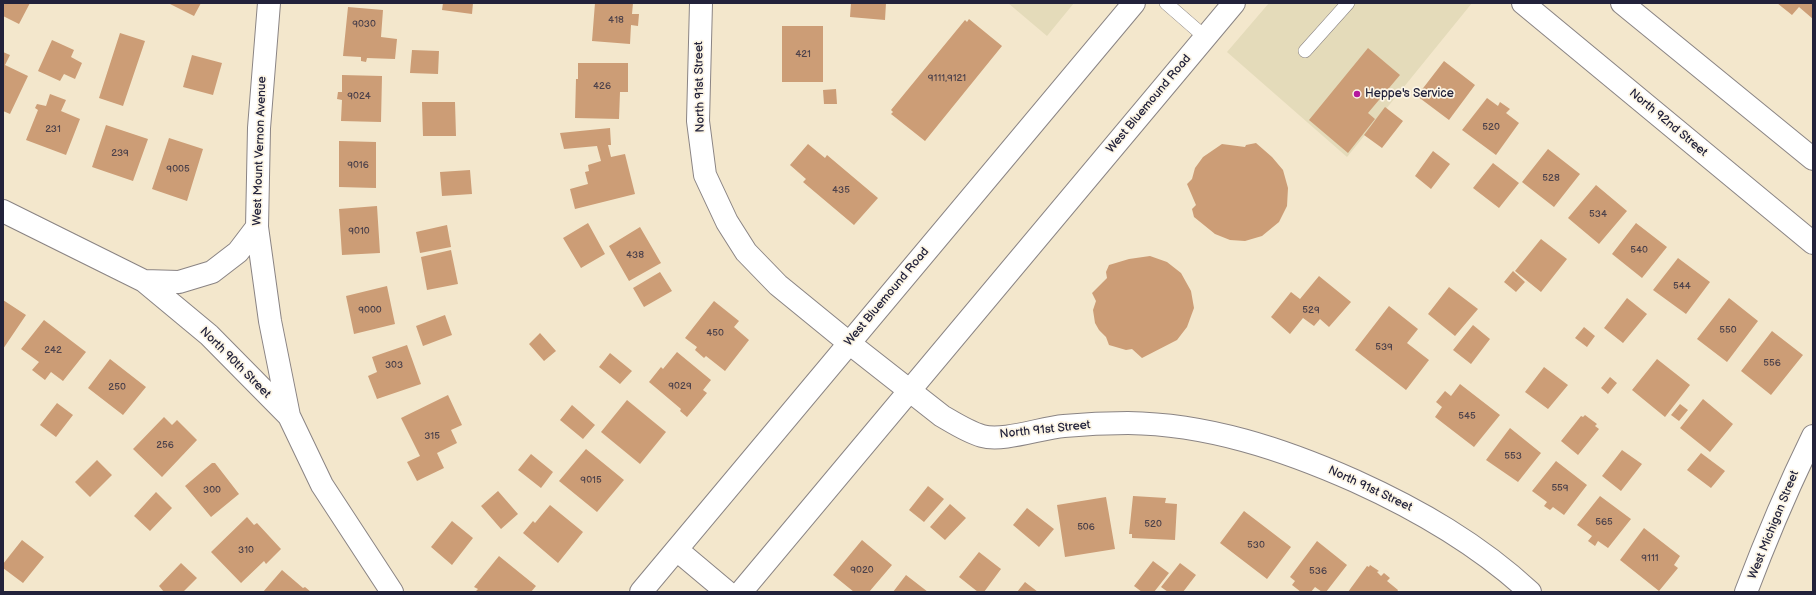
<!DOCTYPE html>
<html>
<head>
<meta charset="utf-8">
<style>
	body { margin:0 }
	#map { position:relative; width:1816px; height:595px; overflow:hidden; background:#f3e7cc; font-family:"Balsamiq Sans",sans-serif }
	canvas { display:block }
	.frame { position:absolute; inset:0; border:4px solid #22223b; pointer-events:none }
</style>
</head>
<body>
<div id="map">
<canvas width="1816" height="595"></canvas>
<div class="frame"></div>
</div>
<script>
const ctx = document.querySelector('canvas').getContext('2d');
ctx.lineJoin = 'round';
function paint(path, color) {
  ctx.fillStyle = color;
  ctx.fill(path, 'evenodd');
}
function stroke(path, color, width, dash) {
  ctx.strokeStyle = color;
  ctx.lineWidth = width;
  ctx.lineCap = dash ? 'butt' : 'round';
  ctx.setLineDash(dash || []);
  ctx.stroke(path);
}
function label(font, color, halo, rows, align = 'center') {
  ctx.font = font + ' "Balsamiq Sans",sans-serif';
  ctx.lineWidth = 3.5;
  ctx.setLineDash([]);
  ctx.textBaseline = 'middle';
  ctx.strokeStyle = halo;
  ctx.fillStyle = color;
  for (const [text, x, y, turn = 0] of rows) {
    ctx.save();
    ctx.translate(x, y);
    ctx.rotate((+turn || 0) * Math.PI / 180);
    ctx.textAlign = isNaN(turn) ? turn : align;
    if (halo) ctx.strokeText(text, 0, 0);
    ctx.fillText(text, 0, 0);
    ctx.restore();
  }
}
paint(new Path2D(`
	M1008 3H1074L1047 36Z
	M1269 3H1472L1347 157 1227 52Z`), '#e4dbba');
paint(new Path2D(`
	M3 3H30L19 24 3 16Z
	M168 3H201L194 16Z
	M443 3H473L472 14 442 10Z
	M595 3H633L632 14H639L638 26 631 25 630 44 592 41Z
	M851 3H886L885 20 850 17Z
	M1777 3H1813V19L1799 7 1792 15Z
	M348 7 383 10 381 37 397 39 395 59 367 58 366 62 361 61V57L343 56Z
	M969 19 1002 46 925 141 891 114 893 112 891 110 965 20 967 22Z
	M782 26H823V82H782Z
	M120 33 145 41 123 106 99 98Z
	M52 40 74 50 71 57 82 63 75 79 64 74 60 81 38 71Z
	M1368 48 1400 75 1368 113 1375 119 1348 153 1309 120Z
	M412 50 439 51 438 74 410 73Z
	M3 52 10 55 5 65 28 76 10 114 3 111Z
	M192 55 222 63 213 95 183 87Z
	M1444 61 1475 85 1449 120 1417 96Z
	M578 63H628V92H620L619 119 575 118 576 79H578Z
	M342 75 382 76 381 122 341 121 342 100 337 99 338 92H342Z
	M836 89 837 104H824L823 90Z
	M50 94 66 100 61 111 80 119 66 155 26 140 38 110 35 108 37 104 46 106Z
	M1487 98 1498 106 1500 102 1510 109 1506 113 1519 123 1496 155 1462 130Z
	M422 102H455L456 136H423Z
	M1385 107 1403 121 1382 148 1364 135Z
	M106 125 148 139 133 181 92 167Z
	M610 128 611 145H608L611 157 625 154 635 194 575 209 570 189 588 184 585 172 589 171 588 165 601 161 597 146 564 149 560 133Z
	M169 138 203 149 187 201 152 189Z
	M339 141 376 142V188L339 187Z
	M1256 143 1272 157 1283 170 1288 188 1287 206 1279 222 1262 236 1245 241 1230 240 1215 234 1194 217 1192 209 1196 205 1187 184 1192 179 1195 168 1203 157 1222 144 1245 147 1246 145Z
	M808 144 825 158 827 155 878 198 854 225 803 182 806 179 790 165Z
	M1548 149 1580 174 1554 207 1522 182Z
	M1433 151 1450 164 1431 189 1415 176Z
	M1493 163 1519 183 1499 208 1473 188Z
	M470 170 472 194 442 196 440 172Z
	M1596 185 1627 211 1599 244 1568 218Z
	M377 206 380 253 342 255 339 209Z
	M588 223 605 254 581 268 563 238Z
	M1636 223 1667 247 1642 278 1612 254Z
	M447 225 451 247 420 253 416 232Z
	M640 227 661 263 629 281 609 246Z
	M1541 239 1567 259 1541 292 1515 271Z
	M451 250 458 284 427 290 421 257Z
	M1150 256 1167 262 1181 273 1191 291 1194 308 1187 327 1177 340 1142 358 1132 349 1126 350 1109 345 1106 337 1099 330 1095 323 1093 310 1096 301 1092 293 1107 278 1106 272 1109 265 1129 259Z
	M1678 258 1710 282 1686 314 1653 290Z
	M1513 271 1525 282 1516 292 1504 282Z
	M660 272 672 291 644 307 633 288Z
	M1319 276 1351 302 1329 327 1320 319 1314 326 1303 318 1290 334 1271 317 1291 292 1300 299Z
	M387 286 395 324 354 334 346 296Z
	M1449 287 1478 309 1455 336 1428 314Z
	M1627 298 1647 314 1623 343 1604 328Z
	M1729 298 1758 321 1727 362 1697 339Z
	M3 300 26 315 3 349Z
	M714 301 739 321 734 327 749 340 725 371 706 356 704 358 695 350 697 347 685 338Z
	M1389 306 1418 329 1407 343 1429 360 1406 390 1355 350Z
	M445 315 452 335 423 346 416 326Z
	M44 320 86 352 63 381 51 372 45 380 32 370 39 362 21 349Z
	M1473 325 1490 339 1471 364 1453 350Z
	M1584 327 1595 336 1587 347 1575 338Z
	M1772 331 1803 355 1771 395 1741 371Z
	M540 333 556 351 544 361 529 344Z
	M407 345 421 384 377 399 368 376 377 372 372 357Z
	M677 352 711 380 703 390 707 393 687 417 680 411 681 409 649 382 661 367 663 369Z
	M610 353 632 371 620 384 599 367Z
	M110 359 146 387 123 415 88 388Z
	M1657 359 1690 385 1665 417 1632 390Z
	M1544 367 1568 385 1548 409 1525 392Z
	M1610 377 1617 383 1608 394 1601 388Z
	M1460 384 1500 415 1474 447 1435 417 1442 407 1436 402 1445 391 1451 396Z
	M448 395 462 425 451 430 457 443 437 453 444 468 417 481 407 462 420 456 401 418Z
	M1703 399 1733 424 1710 452 1680 428Z
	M627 400 666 432 640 464 601 432Z
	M57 403 73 415 56 437 40 425Z
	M1680 404 1688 410 1679 421 1671 415Z
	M572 405 595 425 583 439 560 420Z
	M1585 415 1597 424 1595 426 1599 429 1578 455 1561 441 1581 416 1583 417Z
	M164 417 172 425 177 420 197 440 162 477 133 449Z
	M1510 428 1541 453 1518 482 1486 460Z
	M586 449 624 480 597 512 559 481Z
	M1622 450 1642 464 1621 491 1602 476Z
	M1701 453 1725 471 1711 488 1687 470Z
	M531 454 553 472 541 488 518 470Z
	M97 460 112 475 90 497 75 482Z
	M1556 461 1587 485 1564 515 1553 507 1550 510 1544 506 1547 502 1532 491Z
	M212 463H215L239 494 211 517 185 486Z
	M928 486 944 499 924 522 909 510Z
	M498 491 518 514 501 529 481 506Z
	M156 492 172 508 150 531 134 516Z
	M1133 496 1166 498 1165 503 1177 504 1175 540 1132 538V534H1129Z
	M1600 496 1631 519 1608 548 1598 541 1595 546 1588 541 1592 536 1577 525Z
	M1106 497 1115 549 1065 557 1057 505Z
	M950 504 966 518 945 540 930 527Z
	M550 505 583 532 558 563 523 533 533 521 535 523Z
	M1027 508 1054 529 1039 547 1013 525Z
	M1244 511 1291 547 1267 579 1220 543Z
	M247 517 254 525 257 523 281 549 266 564 264 561 241 583 211 552Z
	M452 521 473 538 452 565 431 547Z
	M1644 528 1680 556 1674 565 1678 568 1659 591 1620 560Z
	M22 540 44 557 23 583 3 568V564Z
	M862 540 892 565 869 592H854L833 575Z
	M1317 541 1347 565 1326 592H1322L1315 587 1311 592H1301L1292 585 1295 581 1290 577Z
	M979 552 1001 569 984 592H978L959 577Z
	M499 556 536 586 531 592H475L478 589 474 587Z
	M1153 561 1169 573 1154 592H1142L1134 586Z
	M181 563 197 578 183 592H164L159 586Z
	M1180 563 1196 575 1183 592H1168L1161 587Z
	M1370 565 1379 571 1377 572 1381 576 1384 573 1390 578 1387 581 1398 590 1397 592H1348L1367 566 1369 567Z
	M282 570 303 588 305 587 311 592H263Z
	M906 575 928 592H893Z
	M1025 582 1038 592H1017Z`), '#cc9d76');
const lane = new Path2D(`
	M1166 3 1205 37
	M1305 51 1348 3`);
const street = new Path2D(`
	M269 3 259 128 257 227 270 321 289 416
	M701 3 698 121 705 175 727 222 746 252 778 285 849 343 942 416C954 423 968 432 982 436 1003 442 1041 428 1064 426 1085 424 1107 423 1128 423 1207 424 1283 449 1355 481 1419 510 1478 544 1530 592
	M1523 3 1813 243
	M1622 3 1813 159
	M3 211 144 281 209 335 289 416 322 485 392 592
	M144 281 179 282 212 272 238 252 257 227
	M677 550 727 592
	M1746 592C1766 539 1788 487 1813 436`);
const primary = new Path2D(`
	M641 592 1134 3
	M741 592 1234 3`);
stroke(lane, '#8a8484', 14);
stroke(street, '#8a8484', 24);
stroke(primary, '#8a8484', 24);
stroke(lane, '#fff', 13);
stroke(street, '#fff', 22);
stroke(primary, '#fff', 22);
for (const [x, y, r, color] of [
	[1357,94,4,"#b5179e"]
]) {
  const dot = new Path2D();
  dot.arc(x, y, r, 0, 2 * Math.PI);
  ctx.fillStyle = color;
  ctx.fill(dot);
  stroke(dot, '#fcf5e5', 1.5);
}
label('10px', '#4c414a', null, [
	["418",616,20],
	["9030",364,24],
	["421",803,54],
	["9111,9121",947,78],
	["426",602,86],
	["9024",359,96],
	["520",1491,127],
	["231",53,129],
	["239",120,153],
	["9016",358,165],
	["9005",178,169],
	["528",1551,178],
	["435",841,190],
	["534",1598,214],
	["9010",359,231],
	["540",1639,250],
	["438",635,255],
	["544",1682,286],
	["9000",370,310],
	["529",1311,310],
	["550",1728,330],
	["450",715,333],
	["539",1384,347],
	["242",53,350],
	["556",1772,363],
	["303",394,365],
	["9029",680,386],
	["250",117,387],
	["545",1467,416],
	["315",432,436],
	["256",165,445],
	["553",1513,456],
	["9015",591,480],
	["559",1560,488],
	["300",212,490],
	["565",1604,522],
	["520",1153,524],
	["506",1086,527],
	["530",1256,545],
	["310",246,550],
	["9111",1650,558],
	["9020",862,570],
	["536",1318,571]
]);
label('12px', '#22223b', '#fcf5e5', [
	["North 91st Street",700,87,-91],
	["West Bluemound Road",1149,104,-50],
	["North 92nd Street",1668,123,40],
	["West Mount Vernon Avenue",260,151,-88],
	["West Bluemound Road",887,297,-50],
	["North 90th Street",235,363,45],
	["North 91st Street",1045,430,-6],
	["North 91st Street",1370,489,25],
	["West Michigan Street",1774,525,-68]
]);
label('12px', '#22223b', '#fcf5e5', [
	["Heppe's Service",1365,94]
], 'left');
</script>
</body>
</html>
